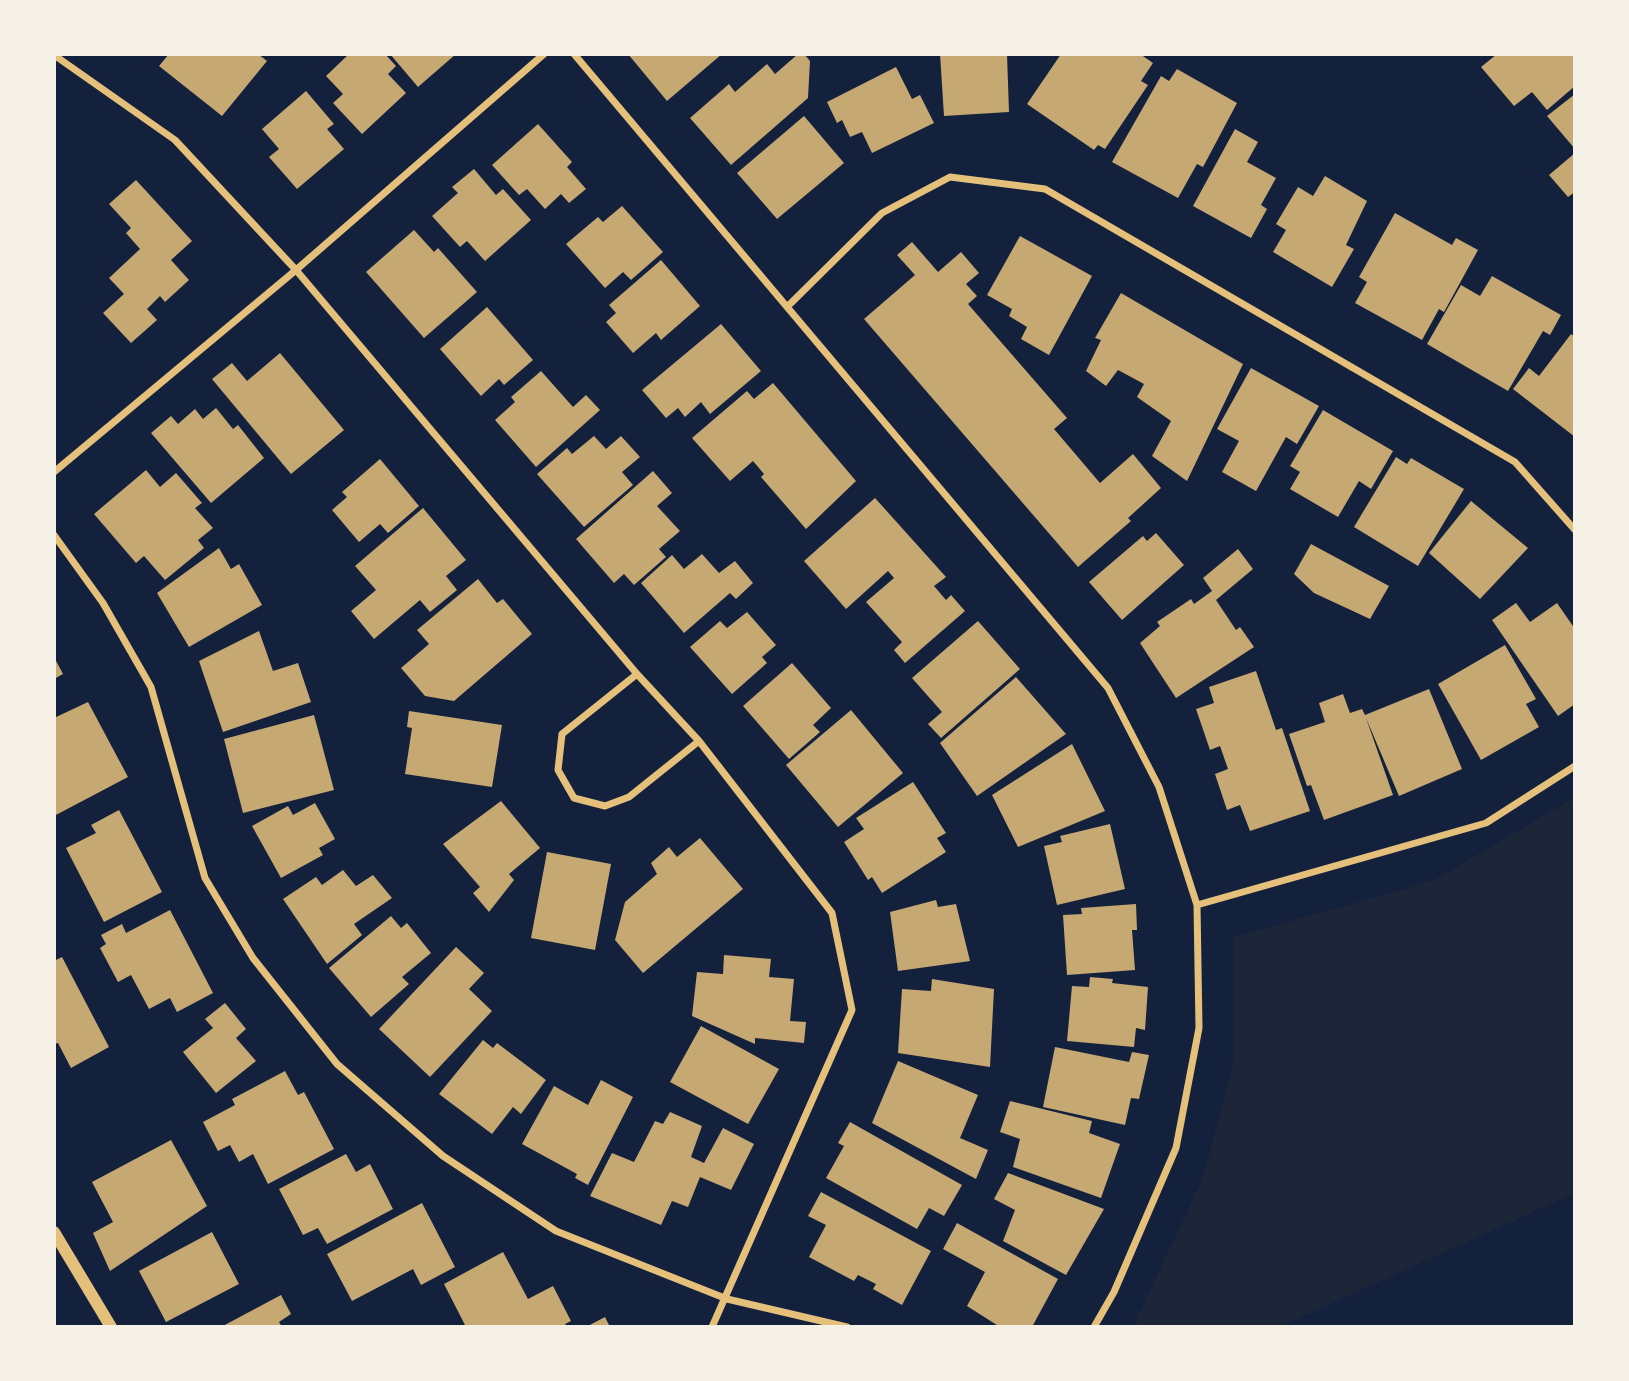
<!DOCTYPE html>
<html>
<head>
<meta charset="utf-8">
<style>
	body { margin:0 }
	#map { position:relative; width:1629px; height:1381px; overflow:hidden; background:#14213d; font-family:Overpass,sans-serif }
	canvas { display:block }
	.frame { position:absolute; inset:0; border:56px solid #f6f1e7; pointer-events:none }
</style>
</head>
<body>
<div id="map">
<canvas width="1629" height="1381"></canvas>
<div class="frame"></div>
</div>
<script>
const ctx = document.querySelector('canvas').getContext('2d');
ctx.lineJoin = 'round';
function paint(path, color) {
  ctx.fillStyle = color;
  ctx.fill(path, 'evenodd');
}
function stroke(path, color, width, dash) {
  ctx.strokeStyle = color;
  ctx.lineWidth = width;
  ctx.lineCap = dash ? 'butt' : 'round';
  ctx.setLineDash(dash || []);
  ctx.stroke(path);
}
paint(new Path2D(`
	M1575 797V1193L1279 1327H1133L1202 1180 1233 1066 1234 937 1433 881Z`), '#1d2539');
paint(new Path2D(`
	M169 54H258L267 61 222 116 159 66Z
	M349 54H385L396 66 388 74 406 93 362 134 333 103 343 94 326 76Z
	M390 54H456L418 87Z
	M628 54H722L667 101Z
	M798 54H804L810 61 808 98 731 165 690 118 729 84 735 92 767 64 775 74Z
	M940 54H1007L1009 112 944 116Z
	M1061 54H1140L1153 63 1141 81 1148 85 1105 149 1098 145 1094 150 1027 104Z
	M1497 54H1575V86L1547 110 1532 92 1514 106 1481 67Z
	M896 67 912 99 920 95 934 123 872 153 862 132 850 137 842 120 837 123 827 102Z
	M1177 69 1237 103 1203 167 1197 164 1178 198 1112 162 1161 76 1169 81Z
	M306 91 334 124 327 129 344 149 297 189 269 157 279 149 262 129Z
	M1575 94V149L1547 116Z
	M804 116 844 163 777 219 737 173Z
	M538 124 572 162 567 167 586 189 569 203 561 194 545 209 527 189 519 195 492 165Z
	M1235 129 1258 142 1247 162 1276 178 1261 205 1267 209 1251 238 1193 206Z
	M1575 153V192L1568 197 1549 175Z
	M474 169 496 195 503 189 531 220 485 261 467 241 460 247 432 216 458 193 452 187Z
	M1325 176 1367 201 1346 245 1354 249 1332 287 1273 252 1286 230 1276 224 1298 187 1313 196Z
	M136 180 192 241 171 260 189 280 165 302 160 296 147 309 157 320 131 343 103 313 124 294 109 278 140 249 126 233 131 228 109 204Z
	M622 206 663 252 631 280 623 272 605 288 566 244 598 217 603 222Z
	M1395 213 1452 245 1456 238 1478 250 1444 312 1439 309 1422 340 1355 303 1367 282 1359 277Z
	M414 230 434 252 438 248 477 292 424 338 366 272Z
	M1020 236 1092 276 1049 355 1021 339 1027 327 1009 316 1012 309 987 295Z
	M912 242 938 272 961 252 979 273 966 284 977 296 968 304 1067 418 1054 429 1100 483 1133 454 1161 488 1128 518 1131 521 1078 567 864 319 915 275 897 255Z
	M661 260 700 306 661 340 656 333 633 353 606 322 616 313 609 305Z
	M1492 276 1561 315 1550 335 1543 331 1508 391 1427 344 1461 285 1480 296Z
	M1121 293 1243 364 1187 481 1152 456 1171 421 1137 397 1144 384 1118 370 1106 386 1086 371 1101 340 1095 338Z
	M487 307 533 360 504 385 499 379 481 396 440 349Z
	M721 324 761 371 710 414 701 402 685 417 678 408 666 418 642 390Z
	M1571 334 1575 337V437L1513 389 1529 368 1539 376Z
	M280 353 344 430 291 474 212 379 232 363 247 381Z
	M1251 368 1319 406 1297 444 1286 437 1256 491 1222 472 1239 441 1217 429Z
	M541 371 573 407 586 395 600 410 536 467 495 420 515 402 511 397Z
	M773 383 856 481 806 529 761 477 764 474 753 461 730 481 692 438 747 391 754 399Z
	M216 408 233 429 238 425 264 458 211 503 151 433 171 416 178 424 195 409 203 419Z
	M1323 410 1393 451 1371 489 1359 481 1338 517 1290 489 1300 472 1290 466Z
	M594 436 606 449 621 436 640 457 622 472 633 485 584 527 537 474 567 448 572 454Z
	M1396 457 1407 464 1411 458 1464 489 1418 566 1354 527Z
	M380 459 419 506 388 533 380 524 359 542 332 510 347 497 342 492Z
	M146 470 160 487 176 473 202 503 195 508 213 528 198 540 204 548 165 580 144 556 136 563 94 514Z
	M653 471 672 493 657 506 680 531 659 549 666 557 634 585 624 574 614 583 576 539Z
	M875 498 946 577 934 586 946 600 951 595 965 611 905 663 894 650 902 642 866 602 894 578 888 571 846 609 804 561Z
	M1471 501 1528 548 1480 599 1429 553Z
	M423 508 466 560 446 576 457 590 430 612 420 600 374 639 351 611 376 590 355 566Z
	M1156 533 1184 565 1122 620 1089 582 1143 536 1147 541Z
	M1311 544 1389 586 1370 619 1314 593 1294 574Z
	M219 548 231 569 239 564 262 605 189 647 157 593Z
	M1238 549 1253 569 1216 600 1236 630 1240 627 1254 647 1176 698 1140 643 1160 626 1157 622 1191 599 1194 604 1212 591 1203 578Z
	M702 554 719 573 735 561 753 583 736 599 730 593 684 633 641 583 672 555 684 569Z
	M478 579 497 603 503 599 532 634 454 701 425 696 401 668 429 644 417 630Z
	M1516 603 1530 622 1557 603 1575 629V704L1558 716 1492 620Z
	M747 612 776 645 762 657 767 663 732 694 690 647 720 621 727 628Z
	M978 621 1020 669 941 738 928 724 942 712 912 678Z
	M259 631 273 671 298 663 311 702 223 732 199 661Z
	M1505 645 1536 699 1526 704 1539 727 1481 760 1438 684Z
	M54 657 63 674 54 679Z
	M792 663 831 708 813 725 820 732 789 759 743 706Z
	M1256 671 1276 730 1282 728 1310 811 1250 831 1240 805 1227 810 1215 774 1228 769 1220 746 1210 750 1196 709 1214 703 1209 687Z
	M1016 677 1066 734 977 796 940 743Z
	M1429 689 1462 769 1399 796 1366 718 1393 795 1324 820 1311 785 1307 786 1289 734 1325 722 1319 703 1343 694 1350 713 1362 709 1365 715Z
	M88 702 128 777 54 816V718Z
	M851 710 903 773 838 827 786 765Z
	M409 711 502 725 492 787 405 774 412 728 407 727Z
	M314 715 334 790 243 813 224 739Z
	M1072 744 1105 811 1018 847 992 795Z
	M913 782 946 833 937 838 946 852 882 893 872 877 868 880 844 842 864 829 856 818Z
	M501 801 540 848 509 874 514 880 489 912 473 893 480 887 443 844Z
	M315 803 335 839 319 848 323 855 281 878 252 826 288 806 293 815Z
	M119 810 162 892 104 922 66 848 96 833 91 825Z
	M1110 824 1125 889 1057 905 1044 846 1062 842 1060 836Z
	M700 838 743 889 643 973 615 940 625 902 657 874 651 863 669 847 677 857Z
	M547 852 611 864 595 950 531 938Z
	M343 870 356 886 373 875 392 898 354 924 362 935 327 964 283 899 316 877 322 885Z
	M936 900 938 907 956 904 970 961 898 971 890 912Z
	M1136 904 1137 930H1132L1135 970 1067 975 1063 915 1082 914 1081 908Z
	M170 910 213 993 177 1012 170 998 149 1009 131 975 118 982 100 948 106 944 101 935 122 924 126 933Z
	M391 916 401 928 407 923 431 953 402 977 409 984 371 1017 329 968Z
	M456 947 484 973 469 989 492 1011 430 1077 379 1029Z
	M724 955 771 959 769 977 794 979 790 1021 806 1022 804 1043 755 1038V1044L692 1016 697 972 723 974Z
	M62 957 109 1047 71 1068 58 1043 54 1044V961Z
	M1090 977 1113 979 1112 983 1148 987 1145 1030 1136 1028 1134 1047 1067 1041 1072 986 1089 987Z
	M932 979 994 989 990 1067 898 1053 902 989 931 991Z
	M225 1003 246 1029 236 1038 256 1061 216 1093 183 1052 213 1028 205 1019Z
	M701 1026 779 1069 748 1124 670 1082Z
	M483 1040 493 1048 497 1043 546 1080 521 1114 513 1107 492 1134 439 1094Z
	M1055 1047 1129 1062 1132 1052 1149 1055 1139 1099 1131 1098 1125 1125 1043 1107Z
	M898 1061 978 1095 960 1138 988 1150 976 1179 872 1123Z
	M285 1071 298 1095 304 1092 334 1149 268 1184 253 1154 239 1162 230 1145 218 1151 203 1122 235 1105 232 1099Z
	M601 1080 633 1097 588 1185 575 1178 577 1174 522 1144 554 1086 588 1105Z
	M1010 1101 1092 1121 1089 1133 1120 1144 1101 1198 1013 1167 1020 1139 1000 1132Z
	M670 1112 702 1126 691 1157 704 1163 723 1128 754 1144 731 1190 700 1177 688 1207 672 1201 661 1225 590 1196 612 1153 634 1162 655 1121 663 1124Z
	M850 1122 962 1185 944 1216 929 1208 917 1229 826 1178 844 1146 838 1143Z
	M171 1140 207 1206 110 1271 93 1233 113 1222 92 1182Z
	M346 1154 356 1172 370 1164 393 1209 327 1244 318 1228 303 1235 279 1189Z
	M1008 1173 1104 1209 1066 1275 1003 1241 1015 1210 994 1199Z
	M821 1192 931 1251 902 1305 873 1289 876 1284 858 1275 854 1281 809 1257 826 1225 808 1216Z
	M422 1203 455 1267 421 1285 413 1269 352 1301 327 1254Z
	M957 1223 1058 1279 1032 1327H1000L967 1306 985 1272 943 1249Z
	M212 1232 239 1284 166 1322 139 1271Z
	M503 1252 528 1299 553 1286 571 1321 565 1324 567 1327H466L444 1284Z
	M281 1295 291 1314 279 1322 282 1327H221Z
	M605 1317 610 1327H586Z`), '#c6a872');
stroke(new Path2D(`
	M574 54 1108 688 1159 787 1197 905 1199 1028 1176 1148 1114 1292 1094 1327
	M54 55 175 140 296 270 637 674 699 741 832 913 852 1010 712 1327
	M787 307 882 213 950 177 1045 189 1515 462 1575 530
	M54 472 296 270 544 54
	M54 535 103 603 151 687 205 878 253 958 337 1064 443 1156 556 1231 727 1299 847 1327
	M637 674 562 734 558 770 574 798 605 806 629 797 699 741
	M1197 905 1486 823 1575 766`), '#e5c07b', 7);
stroke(new Path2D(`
	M54 1232 111 1327`), '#e5c07b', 12);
</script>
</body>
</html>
